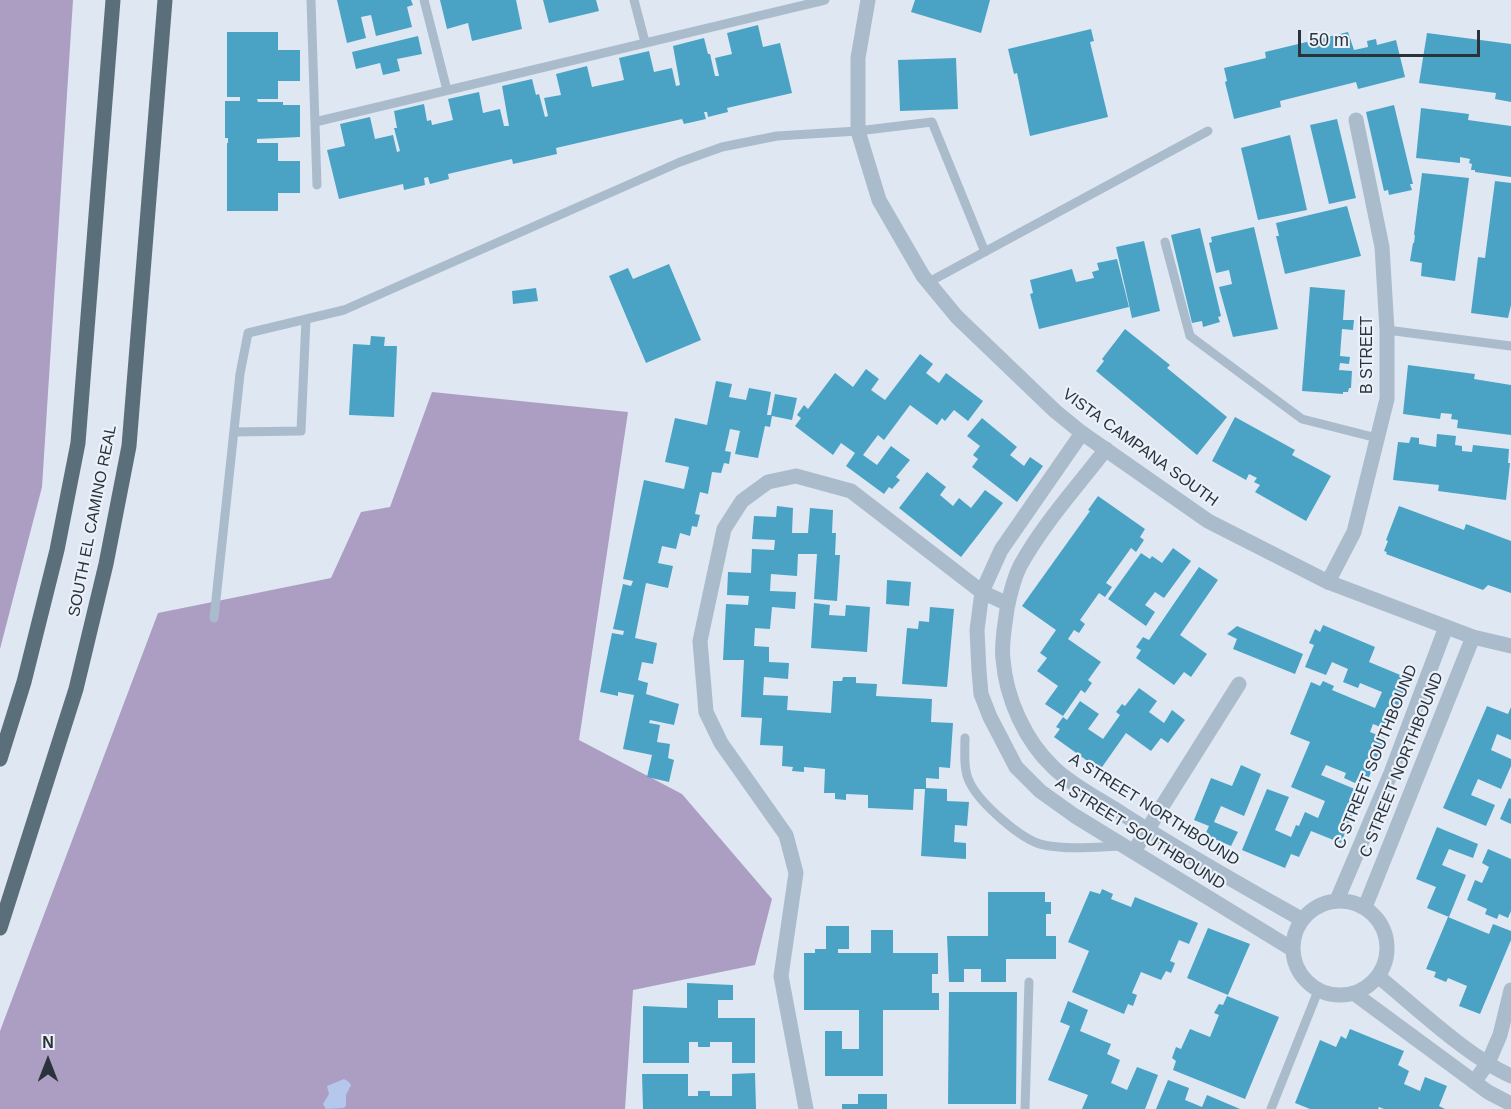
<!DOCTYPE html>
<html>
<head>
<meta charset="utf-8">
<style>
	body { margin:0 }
	#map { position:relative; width:1511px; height:1109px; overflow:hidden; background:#dfe7f3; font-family:Helvetica,sans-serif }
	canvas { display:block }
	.north { position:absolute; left:18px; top:1031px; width:60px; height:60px; -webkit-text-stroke:4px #ebf1fa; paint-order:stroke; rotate:0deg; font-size:16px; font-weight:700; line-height:24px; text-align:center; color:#2a3339 }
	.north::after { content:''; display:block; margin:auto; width:21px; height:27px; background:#2a3339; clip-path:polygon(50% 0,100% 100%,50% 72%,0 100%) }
	.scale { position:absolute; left:1298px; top:30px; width:182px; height:27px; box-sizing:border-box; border:3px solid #2a3339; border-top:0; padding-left:8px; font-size:18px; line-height:21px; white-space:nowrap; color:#2a3339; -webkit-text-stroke:4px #ebf1fa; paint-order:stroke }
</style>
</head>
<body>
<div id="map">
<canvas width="1511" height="1109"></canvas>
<div class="north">N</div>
<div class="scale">50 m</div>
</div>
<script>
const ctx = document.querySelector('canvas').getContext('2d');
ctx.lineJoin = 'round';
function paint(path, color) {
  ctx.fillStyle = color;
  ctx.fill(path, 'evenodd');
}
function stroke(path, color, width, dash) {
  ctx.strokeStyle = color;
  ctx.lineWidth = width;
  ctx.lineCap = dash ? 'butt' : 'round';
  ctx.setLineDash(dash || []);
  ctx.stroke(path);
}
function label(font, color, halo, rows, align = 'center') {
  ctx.font = font + ' Helvetica,sans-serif';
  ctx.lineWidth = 4.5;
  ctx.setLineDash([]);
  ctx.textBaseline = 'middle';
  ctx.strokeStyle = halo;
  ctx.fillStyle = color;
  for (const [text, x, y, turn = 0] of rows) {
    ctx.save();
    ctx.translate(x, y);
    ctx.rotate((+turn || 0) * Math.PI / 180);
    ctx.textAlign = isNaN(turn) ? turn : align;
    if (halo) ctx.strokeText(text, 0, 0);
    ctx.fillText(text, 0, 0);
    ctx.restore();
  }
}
paint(new Path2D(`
	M0 0H73L42 487 0 649Z
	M432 392 628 412 579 740 682 794 772 899 755 965 633 990 625 1109H0V1031L158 613 331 578 361 512 390 507Z`), '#ac9ec2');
paint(new Path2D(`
	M344 1079 349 1082 351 1085 346 1095V1106L343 1108 326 1109 323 1104 329 1094 327 1086Z`), '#b6c7ed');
paint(new Path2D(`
	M337 0H411L413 5 407 7 412 27 376 36 371 15 361 17 366 38 347 43Z
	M440 0H516L522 29 472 41 468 23 447 29Z
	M543 0H596L599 11 549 23Z
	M915 0H990L981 33 911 12Z
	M758 25 763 47 780 43 792 93 727 108 728 112 708 117 707 112H704L706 119 684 124 682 119 556 148 557 154 513 164 512 159 448 174 449 179 430 184 428 177 424 178 425 185 404 190 403 184 339 199 327 150 345 146 340 124 370 117 375 139 393 135 397 152 400 151 394 128H397L394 111 424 104 427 121 431 120 432 125 453 120 448 99 479 92 483 113 500 109 504 126H509L502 86 532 79 536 95 539 94 545 117 548 116 544 98 561 95 556 74 587 66 592 87 624 80 619 58 649 51 654 72 672 68 676 86 680 85 673 46 704 38 708 54H710L715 76H719L715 58 732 54 727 33Z
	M1091 29 1094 41 1090 42 1108 117 1030 136 1017 73 1014 74 1008 49Z
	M227 32H278V50H300V81H278V99H257L258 102H283V105H300V137L257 139V143H278V161H300V193H278V211H227V143H228V138H225V101H240V97H227Z
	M1348 32 1354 50 1368 47 1367 41 1376 39 1377 45 1396 40 1405 77 1358 89 1356 82 1280 101 1281 107 1234 119 1225 82 1227 81 1224 68 1266 58 1265 52Z
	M1427 33 1511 44V102L1495 99 1496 93 1419 83Z
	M418 36 422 54 397 59 400 71 383 75 380 63 356 69 352 52Z
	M956 58 958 109 900 111 898 60Z
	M1394 105 1413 184H1410L1412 190 1389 195 1388 190 1384 191 1366 112Z
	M1421 108 1469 114 1468 120 1511 126V177L1475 172V170H1471L1472 164 1469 163 1470 159 1460 157V163L1416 158Z
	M1337 119 1356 198 1329 204 1310 125Z
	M1290 135 1307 210 1258 220 1241 148Z
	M1422 173 1469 178 1455 281 1421 276 1422 263 1410 261 1413 243H1414L1415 235H1414Z
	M1495 181 1511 183V305L1508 318 1471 313 1478 257 1485 258Z
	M1347 206 1361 256 1285 274 1276 236H1279L1276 223Z
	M1254 227 1278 329 1233 337 1219 287 1232 284 1229 270 1216 273 1209 243 1212 242 1211 237Z
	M1200 228 1221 316 1218 317 1220 322 1203 327 1202 321 1192 323 1171 235Z
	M1144 241 1160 311 1132 318 1116 247Z
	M1117 259 1129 307 1039 329 1030 294 1033 293 1030 280 1072 269 1076 282 1094 278 1092 272 1099 270 1097 263Z
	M669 264 701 340 646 363 609 276 628 268 633 279Z
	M1310 287 1345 290 1343 320H1354L1353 330 1342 329 1340 356 1350 357 1349 364 1340 363 1339 370 1352 371 1351 388H1349L1348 392H1343V394L1302 391Z
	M536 288 538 301 513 304 512 291Z
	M1125 329 1170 365 1167 368 1227 417 1197 455 1096 371 1104 361 1102 359Z
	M371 336 385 337 384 346H397L394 417 349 415 353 344 370 345Z
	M920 354 933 364 926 373 939 383 946 373 983 401 968 421 954 410 945 421 942 418 937 425 910 405 884 440 878 435 863 455 877 465 891 446 910 460 896 477 900 480 892 489 889 487 884 494 846 466 855 453 841 443 833 455 795 426 801 418 797 415 804 405 808 409 835 373 853 387 866 369 879 379 871 390 885 400Z
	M1408 365 1475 374 1474 379 1511 385V435L1457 428 1458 420 1451 419 1452 414 1441 413 1440 419 1403 414Z
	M716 381 732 384 729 397 746 400 749 388 771 392 767 415H771L775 394 797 398 792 420 772 416 770 427 765 426 758 458 735 454 740 431 730 429 725 451 731 452 729 464 724 463 721 473 712 472 708 494 700 492 695 514 700 515 697 527 692 526 690 536 680 533 676 549 662 546 658 563 673 566 668 588 646 583 635 638 657 643 653 664 642 662 638 680 648 683 646 694 679 704 674 725 650 720 649 723 660 725 657 742 670 744 668 758 674 760 669 782 647 777 652 755 623 749 634 695 618 692V696L600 692 612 633 623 635 624 631 613 629 623 584 631 586 633 581 623 579 644 480 684 489 689 467 665 462 675 418 707 425Z
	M1235 417 1295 450 1292 455 1331 476 1306 521 1255 492 1260 485 1254 482 1257 478 1249 474 1246 480 1212 461Z
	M982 418 1017 447 1010 455 1024 466 1030 457 1043 466 1017 502 972 467 978 459 973 455 980 446 967 436Z
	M1437 434 1456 436 1455 445 1462 446V451L1472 452 1473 445 1509 449 1508 463H1510L1506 500 1438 491 1439 485 1393 480 1398 442 1409 443 1411 437 1419 438V444L1436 447Z
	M927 472 946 487 940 495 953 506 959 498 971 508 985 490 1003 503 961 557 899 508Z
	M1098 496 1145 529 1140 537 1144 540 1136 552 1131 548 1106 583 1112 587 1105 597 1099 593 1080 620 1085 624 1079 633 1074 630 1068 639 1101 662 1088 680 1092 683 1085 693 1081 690 1063 716 1045 704 1058 686 1037 671 1047 658 1040 653 1056 630 1022 606 1090 511 1088 510Z
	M777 506 793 508 792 533H808L810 508 833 510 832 533H836L835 555H840L837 601 814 599 817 554H798L797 576 771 574 770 591 796 592 795 609 772 607 770 629 755 628 754 646 769 647V662L789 663 788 679 764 677 763 695 788 696 787 710 831 713 833 681H842L843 677H856V683L877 684 876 696 932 699 931 722 953 723 950 768 939 767V779L926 778V788L947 789V801L969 802 967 826 955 825 954 842 966 843V859L921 856 925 789H914L913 810 868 808V795L846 794V800L835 799V793H824L825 769 804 767V772L792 771 793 767 782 766 783 746 760 745 762 718 741 717 744 660H723L726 604 748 605 749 596 727 595 728 572 751 573 752 549 774 550 775 540 752 539 754 516 776 517Z
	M1399 506 1464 530 1466 524 1511 541V593L1488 585 1483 590 1386 554 1387 552 1384 551 1388 541 1386 540Z
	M1173 548 1191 561 1164 598 1155 592 1145 605 1155 612 1146 626 1108 599 1141 553 1150 559 1152 556 1162 563Z
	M1199 567 1218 580 1180 635 1207 654 1191 677 1184 672 1174 685 1136 658 1141 650 1136 647 1143 637 1149 640Z
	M887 580 911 582 909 606 886 604Z
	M814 603 830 605 829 615 845 616 846 605 870 607 867 652 811 648Z
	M930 607 954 609 947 687 902 684 907 628 918 629 919 621 929 622Z
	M1323 625 1375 647 1369 662 1410 679 1388 730 1373 724 1370 732 1385 738 1367 782 1358 778 1355 783 1344 778 1346 773 1326 765 1321 775 1362 792 1341 843 1311 831 1299 857 1291 854 1285 868 1242 850 1267 789 1289 797 1275 830 1291 837 1296 825 1299 826 1305 812 1318 818 1325 801 1291 787 1310 742 1290 734 1311 682 1320 686 1323 681 1334 686 1332 690 1375 708 1382 692 1360 683 1358 688 1343 682 1348 669 1332 662 1326 675 1305 667 1314 645 1309 643 1315 629 1320 632Z
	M1237 626 1303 654 1295 674 1233 649 1237 639 1227 634Z
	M1139 688 1157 701 1149 712 1164 723 1172 710 1185 720 1168 743 1161 738 1151 751 1126 733 1100 770 1054 737 1060 729 1056 727 1063 717 1067 720 1080 701 1099 714 1088 729 1103 739 1120 715 1116 712 1122 704 1125 706Z
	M1487 706 1508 714 1511 707V740L1497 734 1491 750 1511 759V766L1501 789 1478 779 1471 795 1495 805 1486 826 1443 808Z
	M1241 765 1261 774 1244 816 1221 806 1214 822 1238 832 1231 846 1205 835 1209 826 1194 820 1211 778 1232 786Z
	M1509 798 1511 799V824L1500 819Z
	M1437 827 1478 844 1473 858 1449 849 1442 865 1466 875 1449 917 1427 908 1436 887 1416 879Z
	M1488 849 1511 859V911L1508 918 1499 914 1497 919 1485 914 1487 909 1467 900 1475 880 1482 883 1489 867 1482 863Z
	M1102 889 1113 894 1111 899 1131 907 1135 897 1198 923 1189 944 1179 940 1170 961 1175 963 1171 973 1166 971 1161 980 1141 972 1132 993 1137 995 1133 1006 1128 1004 1124 1014 1072 992 1089 951 1068 942 1090 891 1100 894Z
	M988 892H1045V902H1051V914H1046V936H1056V959H1006V982H981V969H964V982H949L947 936H988Z
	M1448 917 1489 934 1493 924 1511 931V940L1480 1014 1459 1006 1467 986 1448 978 1446 982 1434 977 1436 972 1426 969Z
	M826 926H849V949H838V953H871V930H893V953H938V974H932V993H939V1010H883V1076H825V1031H842V1049H859V1010H804V953H815V949H826Z
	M1208 928 1250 944 1228 995 1187 978Z
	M687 983 733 985V1000H718V1018H755V1063H732V1042H710V1047H698V1042H689V1063H643V1006L687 1008Z
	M949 992H1017L1016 1104H948Z
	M1227 996 1279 1017 1245 1099 1173 1070 1176 1061 1172 1058 1176 1047 1181 1049 1190 1029 1210 1037 1219 1015 1214 1013 1219 1004 1223 1005Z
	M1068 1001 1088 1010 1080 1031 1111 1044 1107 1054 1120 1060 1111 1083 1127 1090 1137 1067 1158 1075 1145 1109H1082L1088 1095 1048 1080 1070 1026 1060 1022Z
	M1350 1029 1404 1051 1398 1065 1409 1071 1404 1084 1420 1091 1425 1077 1447 1086 1439 1106 1445 1109H1384L1379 1107 1378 1109H1310L1295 1103 1320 1040 1336 1047 1341 1036 1346 1039Z
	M755 1073 756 1109H643L642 1074H688V1096H698V1091H710V1096H732V1074Z
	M1168 1080 1189 1088 1185 1100 1202 1107 1207 1095 1240 1109H1156Z
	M858 1094H887V1109H842V1104H858Z`), '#4aa3c5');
stroke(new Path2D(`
	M311 0 317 185
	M424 0 447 90
	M634 0 645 42
	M315 122 825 0
	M1165 242 1190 336 1302 419 1377 438
	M929 282 1208 131
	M1387 330 1511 346
	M234 432 301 431 306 319
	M214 618 240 374 248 333 344 310 680 162 722 147 777 136 858 131 932 122 985 252
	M965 738C965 752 963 770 970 783 980 803 1022 841 1044 845 1070 850 1096 847 1122 846
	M1025 1109 1029 982
	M1271 1109 1318 991`), '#aabbcb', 9);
stroke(new Path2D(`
	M1082 433 1001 550 982 592 977 630 979 671 981 694 990 717 1016 767 1040 791 1075 816 1292 949
	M1106 449C1077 487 1043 524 1020 566 1013 580 1010 594 1007 609 1005 625 1001 643 1003 659 1006 698 1025 741 1054 768 1073 786 1099 799 1121 813 1180 851 1241 885 1301 919
	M1328 582 1354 532 1387 399V330L1382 247 1356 120
	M1134 851 1239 684
	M1337 900 1391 773 1446 627
	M1293 948a47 47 0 1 1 94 0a47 47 0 1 1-94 0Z
	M1365 907 1473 637
	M1379 977C1417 1008 1467 1056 1511 1076
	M1355 994 1488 1092 1511 1104
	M1474 1082 1488 1063 1500 1035 1511 990
	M806 1109 781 976 796 873 786 835 721 743 706 712 700 641 724 529 742 501 768 482 796 476 851 491 982 592 1008 604`), '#aabbcb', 15);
stroke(new Path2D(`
	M868 0 858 58V131L879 200 923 276 957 317 1055 411 1082 433 1208 521 1328 582 1473 637 1511 646`), '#aabbcb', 15);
stroke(new Path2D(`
	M0 759 24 682 57 550 78 443 113 0
	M0 928 76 689 106 564 129 446 165 0`), '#5b6f7a', 15);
label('16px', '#2a3339', '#ebf1fa', [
	["B STREET",1368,355,-90],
	["VISTA CAMPANA SOUTH",1140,448,36],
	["SOUTH EL CAMINO REAL",93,521,-79],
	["C STREET SOUTHBOUND",1376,757,-68],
	["C STREET NORTHBOUND",1402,765,-68],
	["A STREET NORTHBOUND",1154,810,32],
	["A STREET SOUTHBOUND",1140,834,32]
]);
</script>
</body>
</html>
